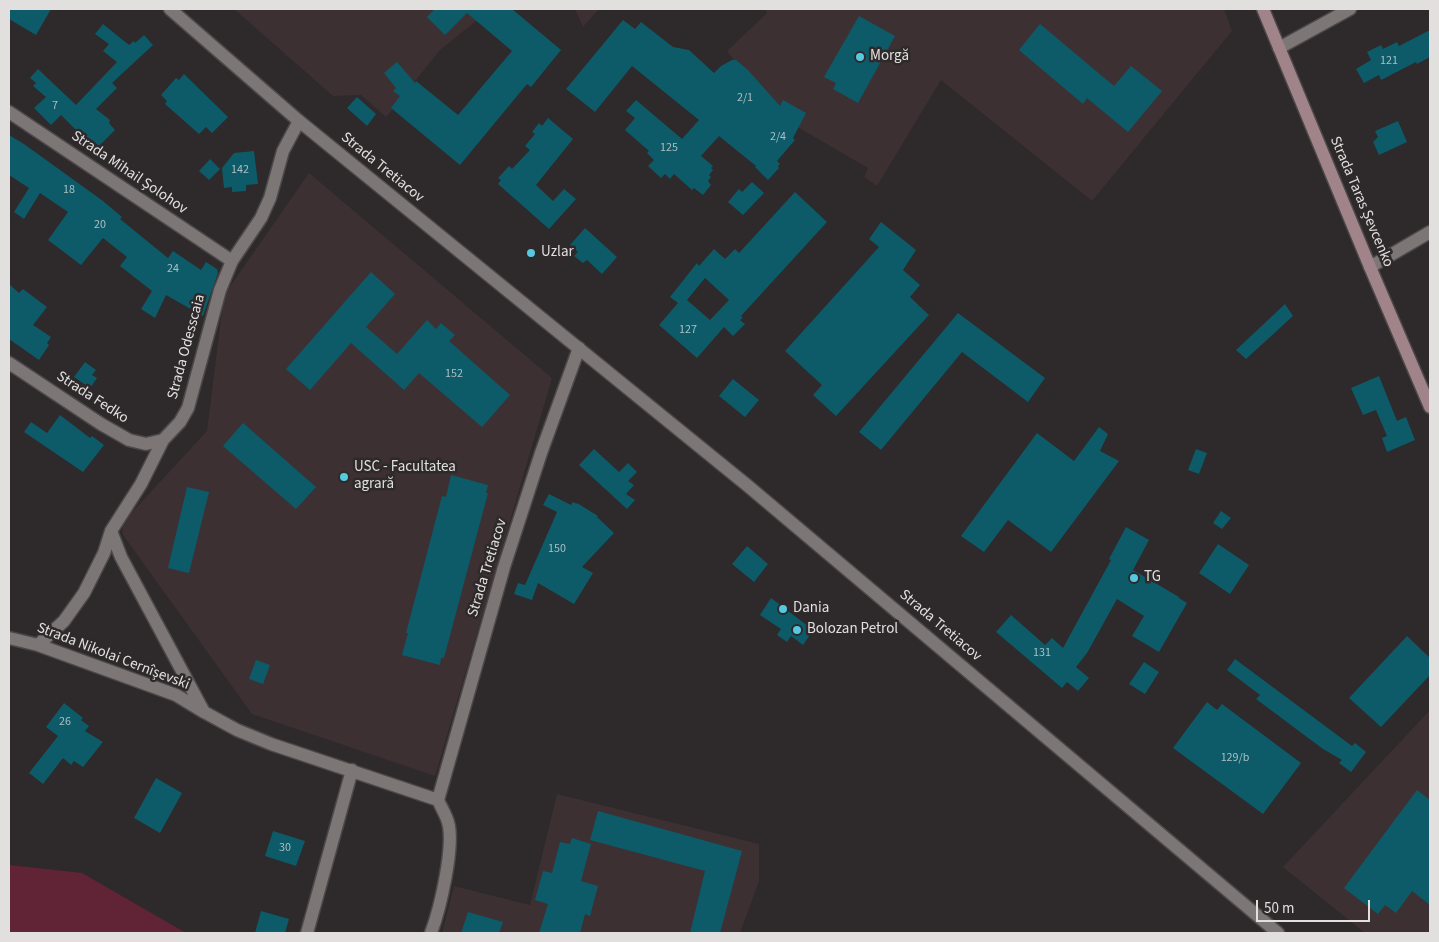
<!DOCTYPE html>
<html>
<head>
<meta charset="utf-8">
<style>
	body { margin:0 }
	#map { position:relative; width:1439px; height:942px; overflow:hidden; background:#2e292a; font-family:"Source Sans 3",sans-serif }
	canvas { display:block }
	.frame { position:absolute; inset:0; border:10px solid #e2dfdf; pointer-events:none }
	.scale { position:absolute; left:1256px; top:900px; width:114px; height:22px; box-sizing:border-box; border:2px solid #e2dfdf; border-top:0; padding-left:6px; font-size:15px; line-height:18px; white-space:nowrap; color:#e2dfdf; -webkit-text-stroke:4px #2e292a; paint-order:stroke }
</style>
</head>
<body>
<div id="map">
<canvas width="1439" height="942"></canvas>
<div class="frame"></div>
<div class="scale">50 m</div>
</div>
<script>
const ctx = document.querySelector('canvas').getContext('2d');
ctx.lineJoin = 'round';
function paint(path, color) {
  ctx.fillStyle = color;
  ctx.fill(path, 'evenodd');
}
function stroke(path, color, width, dash) {
  ctx.strokeStyle = color;
  ctx.lineWidth = width;
  ctx.lineCap = dash ? 'butt' : 'round';
  ctx.setLineDash(dash || []);
  ctx.stroke(path);
}
function label(font, color, halo, rows, align = 'center') {
  ctx.font = font + ' "Source Sans 3",sans-serif';
  ctx.lineWidth = 5;
  ctx.setLineDash([]);
  ctx.textBaseline = 'middle';
  ctx.strokeStyle = halo;
  ctx.fillStyle = color;
  for (const [text, x, y, turn = 0] of rows) {
    ctx.save();
    ctx.translate(x, y);
    ctx.rotate((+turn || 0) * Math.PI / 180);
    ctx.textAlign = isNaN(turn) ? turn : align;
    if (halo) ctx.strokeText(text, 0, 0);
    ctx.fillText(text, 0, 0);
    ctx.restore();
  }
}
paint(new Path2D(`
	M234 9H491L440 50 386 117 361 95 333 96Z
	M575 9H599L583 27Z
	M765 9H1224L1232 31 1092 201 941 80 877 186 864 177 868 168 775 114 727 51 767 13Z
	M309 173 552 378 435 776 252 714 123 535 122 523 207 431 224 295Z
	M1430 710V933H1365L1283 867Z
	M557 794 759 844V881L740 933H442L454 886 530 905Z`), '#3c3033');
paint(new Path2D(`
	M9 865 82 873 186 933H9Z`), '#612437');
paint(new Path2D(`
	M9 9H51L36 35 9 19Z
	M435 9H512L561 50 531 87 527 84 460 165 391 108 400 96 393 91 396 88 384 73 397 62 415 83 416 81 458 115 512 51 467 13 445 35 427 17Z
	M859 16 895 36 858 103 833 89 836 83 824 77Z
	M623 20 635 29 641 22 673 47 689 50 714 73 721 66 732 60H736L748 70 780 106 783 100 806 113 793 138 795 140 777 161 780 164 778 166 779 168 768 180 755 167 756 166 719 136 701 156 713 166 711 168 713 170 709 175 711 177 708 181 711 185 703 195 694 188 692 190 674 174 670 179 665 174 661 178 648 166 654 160 647 153 649 151 625 130 635 118 626 111 636 100 682 139 699 120 632 66 595 112 566 89Z
	M103 24 129 45 134 41 135 43 144 35 153 45 112 83 117 88 96 109 110 120 109 123 115 130 99 146 92 140 89 143 61 115 51 125 34 108 46 97 33 86 36 83 30 78 38 69 76 105 117 62 103 51 109 44 95 34Z
	M1040 24 1114 86 1131 66 1162 91 1128 132 1087 98 1083 104 1019 50Z
	M1430 30V57L1417 64 1416 62 1381 80 1379 75 1364 83 1356 69 1371 60 1367 52 1381 45 1383 49 1397 42 1399 46Z
	M184 74 228 117 212 133 206 127 199 134 165 104 167 101 161 95 176 78 179 80Z
	M357 97 376 114 367 126 347 108Z
	M548 118 573 139 536 185 553 201 564 189 576 199 549 229 498 184 501 180 498 178 509 166 512 169 530 150 525 146 535 134 532 132 539 123 542 126Z
	M1398 121 1407 142 1379 155 1373 142 1378 137 1375 131Z
	M9 135 24 144 103 201 122 217 120 219 168 258 173 251 201 270 206 262 217 269 218 273 203 316 166 295 155 318 141 309 152 291 120 266 127 257 103 238 81 265 48 240 68 212 40 193 24 219 14 212 29 188 9 175Z
	M254 151 258 184 246 185V191L232 192V187L224 188 222 168 234 153Z
	M210 159 220 169 209 180 199 171Z
	M752 182 764 193 743 215 728 202 739 189 742 192Z
	M795 192 827 222 741 316 743 318 740 320 745 324 733 336 724 327 697 358 659 325 678 303 670 297 697 263 699 266 714 249 725 259 735 249 739 253ZM705 278 729 300 710 320 687 300Z
	M881 222 916 250 903 270 920 285 910 297 929 315 836 416 813 395 822 385 785 351 879 247 869 239Z
	M585 228 617 257 602 274 587 260 583 263 574 256 578 252 570 245Z
	M371 272 395 294 366 327 397 354 427 320 436 329 441 323 455 335 449 341 510 395 482 427 419 373 404 390 351 343 310 390 286 369Z
	M9 284 19 293 23 289 47 307 33 325 51 337 47 343 49 345 39 360 9 339Z
	M1285 304 1293 316 1246 359 1236 350Z
	M958 313 1045 378 1028 402 962 352 881 450 859 432Z
	M85 362 96 370 92 375 97 378 90 388 74 377Z
	M1379 376 1397 421 1406 417 1415 440 1387 452 1382 438 1387 436 1376 410 1363 415 1351 388Z
	M733 379 759 400 745 417 719 396Z
	M60 415 90 438 92 436 104 445 83 472 24 432 31 422 47 433Z
	M243 423 316 487 296 509 223 446Z
	M1099 427 1108 434 1100 451 1119 461 1051 552 1008 520 984 552 961 536 1037 433 1074 461Z
	M594 449 619 472 628 463 637 472 628 481 634 485 626 494 635 500 627 509 579 465Z
	M1196 449 1207 453 1199 474 1188 470Z
	M451 475 488 485 486 493H488L444 658H441L440 665 402 655 408 633H406L442 496 446 497Z
	M187 487 209 492 189 573 168 568Z
	M549 494 571 505 573 502 577 504V503L598 516 597 517 614 533 582 567 593 573 574 604 538 583 532 600 514 594 518 583 525 585 557 512 543 505Z
	M1221 511 1231 518 1222 529 1213 523Z
	M1126 527 1149 540 1133 570 1179 597V598L1187 603 1159 652 1132 636 1144 616 1117 599 1087 653 1076 667 1089 678 1078 691 1067 682 1062 688 996 632 1011 615 1045 645 1052 638 1063 648 1111 560 1109 559Z
	M1218 544 1249 565 1230 594 1199 573Z
	M747 546 768 564 754 582 732 564Z
	M771 598 813 630 803 645 791 636 787 642 777 635 781 629 760 615Z
	M1407 636 1430 658V675L1381 727 1349 698Z
	M1235 659 1352 746 1355 743 1366 752 1351 772 1339 763 1342 760 1323 749 1256 699 1260 695 1227 670Z
	M256 660 270 665 263 684 249 679Z
	M1144 662 1159 672 1145 694 1129 684Z
	M1207 702 1217 710 1222 704 1301 763 1263 814 1173 748Z
	M64 703 83 718 81 720 89 726 85 731 103 742 83 767 74 761 71 765 63 758 43 784 29 773 58 736 46 727Z
	M156 778 182 793 160 833 134 818Z
	M1417 790 1430 800V905L1412 891 1396 913 1385 905 1378 914 1344 888Z
	M598 811 742 851 720 933H690L705 871 590 840Z
	M273 831 305 841 296 866 265 856Z
	M572 838 591 844 581 881 598 886 590 916 585 914 580 933H539L548 904 535 900 543 871 552 873 560 842 570 844Z
	M261 911 289 919 285 933H255Z
	M468 912 503 922 499 933H461Z`), '#0d5b69');
const minor = new Path2D(`
	M1279 48 1350 9
	M9 112 232 261
	M1370 267 1430 232
	M9 363 101 424 129 440 146 444 163 440
	M111 531 121 557 204 712 237 730 271 744 438 800C441 807 446 815 448 822 455 846 440 909 431 933
	M9 638 38 645 176 695 204 712
	M38 645 64 621 84 593 104 553 111 531 141 484 163 440 180 422 188 408 220 290 232 261 261 218 270 198 283 151 299 121
	M438 800 504 567 541 453 579 348
	M307 933 352 770`);
const tertiary = new Path2D(`
	M170 9 299 121 748 486 1278 933`);
const secondary = new Path2D(`
	M1263 9 1370 267 1430 407`);
stroke(minor, '#4c4748', 15);
stroke(tertiary, '#4c4748', 15);
stroke(secondary, '#4c4748', 15);
stroke(minor, '#7d7677', 12);
stroke(tertiary, '#7d7677', 12);
stroke(secondary, '#a1838a', 12);
for (const [x, y, r, color] of [
	[860,57,5,"#56c9e1"],
	[531,253,5,"#56c9e1"],
	[344,477,5,"#56c9e1"],
	[1134,578,5,"#56c9e1"],
	[783,609,5,"#56c9e1"],
	[797,630,5,"#56c9e1"]
]) {
  const dot = new Path2D();
  dot.arc(x, y, r, 0, 2 * Math.PI);
  ctx.fillStyle = color;
  ctx.fill(dot);
  stroke(dot, '#2e292a', 2);
}
label('12px', '#adbec2', null, [
	["121",1389,61],
	["2/1",745,98],
	["7",55,106],
	["2/4",778,137],
	["125",669,148],
	["142",240,170],
	["18",69,190],
	["20",100,225],
	["24",173,269],
	["127",688,330],
	["152",454,374],
	["150",557,549],
	["131",1042,653],
	["26",65,722],
	["129/b",1235,758],
	["30",285,848]
]);
label('15px', '#e2dfdf', '#2e292a', [
	["Morgă",870,57],
	["Uzlar",541,253],
	["USC - Facultatea",354,468],
	["agrară",354,485],
	["TG",1144,578],
	["Dania",793,609],
	["Bolozan Petrol",807,630]
], 'left');
label('15px', '#e2dfdf', '#2e292a', [
	["Strada Tretiacov",382,168,39],
	["Strada Mihail Șolohov",129,173,34],
	["Strada Taras Șevcenko",1361,202,67],
	["Strada Odesscaia",187,347,-75],
	["Strada Fedko",92,398,33],
	["Strada Tretiacov",488,568,-73],
	["Strada Tretiacov",940,626,40],
	["Strada Nikolai Cernîșevski",113,657,21]
]);
</script>
</body>
</html>
